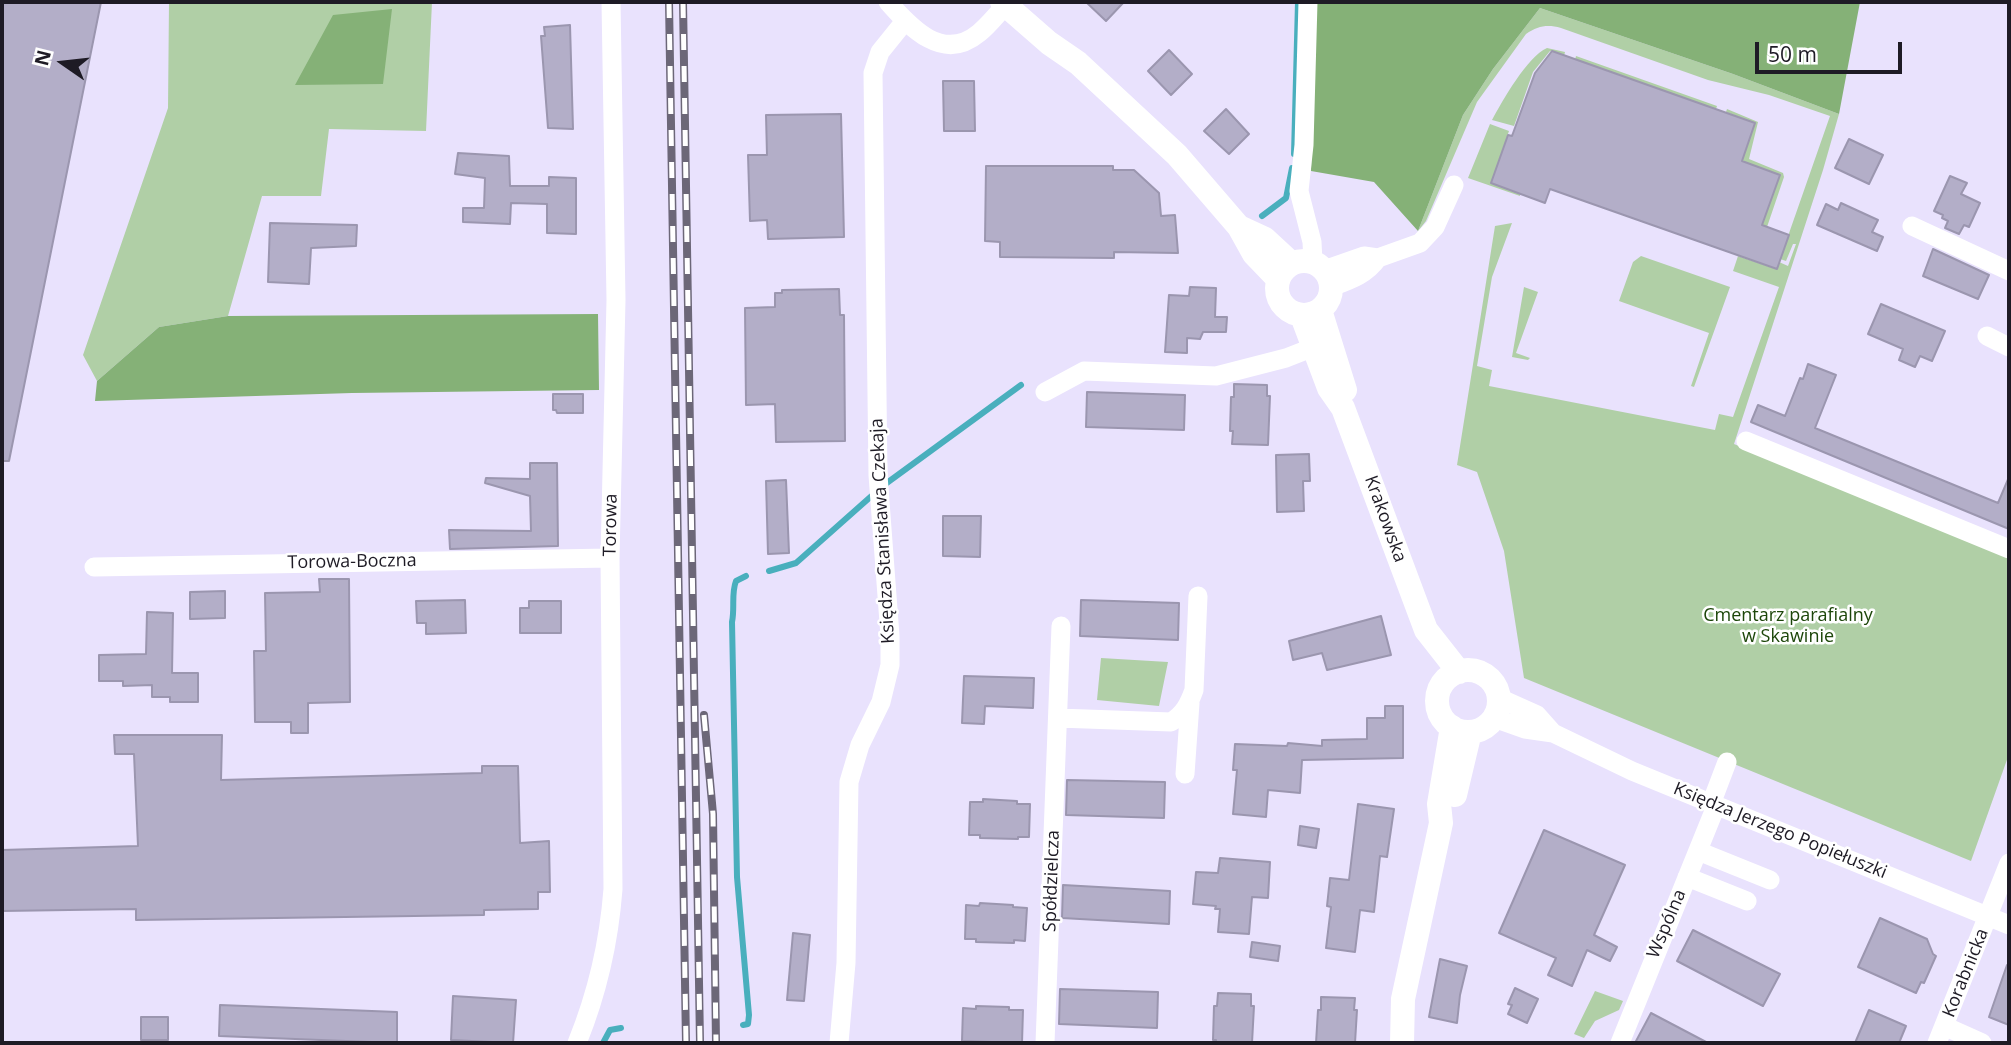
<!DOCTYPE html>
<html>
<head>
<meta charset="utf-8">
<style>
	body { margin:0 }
	#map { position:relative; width:2011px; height:1045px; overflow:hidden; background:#e9e2fd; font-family:"Open Sans",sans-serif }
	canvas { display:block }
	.frame { position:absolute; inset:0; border:4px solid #1e1b25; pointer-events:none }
	.north { position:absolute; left:28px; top:28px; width:70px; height:70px; -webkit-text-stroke:5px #fff; paint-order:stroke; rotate:284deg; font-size:19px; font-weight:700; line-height:28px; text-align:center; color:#1e1b25 }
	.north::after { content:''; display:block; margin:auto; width:24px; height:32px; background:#1e1b25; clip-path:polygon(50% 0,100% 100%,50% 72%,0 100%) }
	.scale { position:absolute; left:1755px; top:42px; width:147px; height:32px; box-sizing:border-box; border:4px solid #1e1b25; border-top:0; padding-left:9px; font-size:21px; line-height:24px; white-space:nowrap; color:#1e1b25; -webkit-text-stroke:5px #fff; paint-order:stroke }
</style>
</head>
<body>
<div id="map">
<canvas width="2011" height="1045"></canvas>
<div class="frame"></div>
<div class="north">N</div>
<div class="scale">50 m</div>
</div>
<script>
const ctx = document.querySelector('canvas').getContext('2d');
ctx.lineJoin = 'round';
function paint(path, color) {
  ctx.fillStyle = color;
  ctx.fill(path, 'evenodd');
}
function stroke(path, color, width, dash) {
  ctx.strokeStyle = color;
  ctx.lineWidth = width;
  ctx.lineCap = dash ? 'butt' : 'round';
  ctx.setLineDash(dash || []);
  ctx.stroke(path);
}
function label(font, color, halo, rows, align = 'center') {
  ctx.font = font + ' "Open Sans",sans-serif';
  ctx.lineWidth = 5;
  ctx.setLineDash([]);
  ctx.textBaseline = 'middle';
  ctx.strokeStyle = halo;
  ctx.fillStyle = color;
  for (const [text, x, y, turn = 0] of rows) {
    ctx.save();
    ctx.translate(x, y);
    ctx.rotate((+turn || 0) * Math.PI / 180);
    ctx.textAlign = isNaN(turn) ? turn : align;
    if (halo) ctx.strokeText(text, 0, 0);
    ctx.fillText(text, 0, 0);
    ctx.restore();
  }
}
paint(new Path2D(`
	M169 2H432L426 131 329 129 321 196H262L228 316 159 327 97 381 83 355 168 108Z
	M1540 8 1733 74 1839 114 1823 170 1734 444 2009 556V754L1971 861 1524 678 1504 551 1477 472 1457 465 1495 226 1512 223 1492 277 1477 366 1492 370 1489 386 1715 430 1719 414 1733 417 1779 287 1733 271 1738 256 1776 269 1779 262 1788 266 1796 244H1793L1786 261 1780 259 1830 116 1769 95 1708 80 1561 28C1547 24 1538 26 1526 34L1477 102 1426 221 1418 231 1463 115 1493 69Z
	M1547 48 1565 52 1564 56 1550 51 1533 72 1514 126 1492 120C1503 100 1527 57 1547 48Z
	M1576 56 1717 106 1716 109 1575 60Z
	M1727 109 1758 122 1749 159 1783 173 1784 177 1767 227 1762 225 1780 175 1742 161 1755 123 1726 112Z
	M1490 124 1509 131 1491 183 1520 194V196L1468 178Z
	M1641 256 1730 287 1694 387 1691 386 1709 333 1619 301 1633 262Z
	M1524 287 1538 292 1516 353 1530 358 1528 360 1512 357Z
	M1101 658 1168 662 1159 706 1097 700Z
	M1595 991 1623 1001 1619 1010 1595 1021 1584 1038 1574 1034Z`), '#b0cfa6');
paint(new Path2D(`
	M1316 2H1860L1839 114 1733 74 1540 8 1493 69 1463 115 1418 231 1374 182 1311 171Z
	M392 9 383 84 295 85 333 15Z
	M598 314 599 390 352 393 95 401 97 381 159 327 228 316Z`), '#85b177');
stroke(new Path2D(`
	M1294 154 1298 2
	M1262 216 1286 198 1292 168
	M884 485 1021 385
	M769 571 796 563 876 492
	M743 1025 748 1024 749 1015 737 877 732 622C735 608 731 594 736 581L746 576
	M603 1043 610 1030 621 1028`), '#49afbd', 6);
const building = new Path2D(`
	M2 2H101L9 461H2Z
	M1086 2H1124L1106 21Z
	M570 25 573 129 548 128 541 36H545L544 27Z
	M1169 50 1192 74 1171 95 1148 71Z
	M1552 51 1755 123 1742 161 1780 175 1762 225 1789 235 1777 269 1550 189 1545 203 1491 183 1508 135 1512 136 1535 73Z
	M943 81H974L975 131H944Z
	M1226 109 1249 134 1229 154 1204 131Z
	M841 114 844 237 768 239 767 220 750 221 748 155H767L766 115Z
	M1849 139 1883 155 1869 184 1835 168Z
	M458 153 509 156 510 186H549V177L576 178V234L547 233V204L511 203 510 224 463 222V208H484L485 178 455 174Z
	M986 166H1113V170H1134L1159 193 1161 216 1175 215 1178 253 1114 252V258L1000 257V242L985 241Z
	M1950 176 1967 183 1961 194 1980 203 1969 227 1964 225 1959 234 1945 228 1948 221 1942 218 1943 215 1934 211Z
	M1841 203 1878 220 1872 232 1883 237 1877 251 1817 225 1826 204 1838 210Z
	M270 223 357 225 356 246 311 248 309 284 268 282Z
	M1933 249 1989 275 1978 299 1923 276Z
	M1190 287 1216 288 1215 317H1227L1226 332H1203L1200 339 1187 338V353L1165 352 1169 295 1189 296Z
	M839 289 840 315H844L845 441 776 442 775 404 746 405 745 308 775 307V293H782V290Z
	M1881 304 1945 331 1932 361 1920 356 1915 367 1899 360 1903 349 1868 334Z
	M1808 364 1836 375 1815 428 1998 503 2009 477V529L1751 422 1758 405 1785 416 1800 378 1803 379Z
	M1234 384 1267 385V396H1270L1268 445 1232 444 1233 431H1230L1231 397H1234Z
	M1087 392 1185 395 1184 430 1086 427Z
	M553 394H583V413H557L556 410H553Z
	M1309 454 1310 481H1303L1304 511 1277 512 1276 455Z
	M530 463H557L558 546 450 549 449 530 531 531 530 496 485 483 486 478 530 479Z
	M786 480 789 553 768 554 766 481Z
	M943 516H981L980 557 943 556Z
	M319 579H349L350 702 308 703V733H291V722H255L254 651H266L265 593 320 592Z
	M225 591V618L190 619V592Z
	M465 600 466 633 426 634V623H417L416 601Z
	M1081 600 1179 603 1178 640 1080 636Z
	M529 601H561V633H520V608H529Z
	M147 612 173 613 172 673H198V702H170V697H152V685L123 686V681H99V655L146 654Z
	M1381 616 1391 655 1327 670 1322 653 1293 660 1289 641Z
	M964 676 1034 678 1033 708 985 706 984 724 962 723Z
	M1385 706H1403V758L1302 760 1300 793 1268 790 1266 817 1233 814 1237 770H1233L1235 744 1287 746 1288 743 1322 746V740L1367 739V718H1385Z
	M114 735H222L221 780 482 773V766H518L520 843 549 841 550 892H538V909L484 910V915L136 920V909L2 911V850L138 846 134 754H115Z
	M1067 780 1165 782 1164 818 1066 815Z
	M983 799 1017 801V804H1030L1029 837H1018V839L980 838V835H969L970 802H983Z
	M1358 804 1394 809 1387 857 1380 856 1374 912 1360 910 1355 952 1326 948 1331 907 1327 906 1330 878 1349 880Z
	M1300 826 1319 829 1316 848 1298 845Z
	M1544 830 1625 865 1594 935 1617 947 1610 961 1587 950 1572 986 1548 975 1556 958 1499 933Z
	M1220 858 1270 862 1268 898 1252 897 1249 934 1218 932 1220 909H1215L1216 906 1193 904 1196 872 1218 873Z
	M1063 885 1170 891 1169 924 1062 918Z
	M980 903 1013 905V907L1027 908 1025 941 1014 940V943L976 942V939H965L966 905 979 906Z
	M1880 918 1927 939 1933 954 1936 956 1924 983 1921 982 1916 993 1858 967Z
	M1693 930 1780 974 1763 1006 1677 961Z
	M793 933 810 935 804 1001 787 1000Z
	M1252 942 1280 946 1278 961 1250 957Z
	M1440 959 1467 966 1460 995 1457 1023 1429 1017Z
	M2007 965H2009V1025L1989 1017Z
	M1515 988 1538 999 1527 1023 1508 1014 1512 1005 1508 1004Z
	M1060 989 1158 992 1157 1028 1059 1024Z
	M1218 993 1251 994V1006H1254L1252 1043H1216V1040H1213L1214 1006H1217Z
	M453 996 516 1000 513 1043 451 1040Z
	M1321 997 1355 998 1354 1010H1357L1355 1043H1316L1318 1010H1321Z
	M220 1005 397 1012V1043L219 1036Z
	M976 1006 1009 1007V1010H1023L1022 1043 962 1041 963 1008 976 1009Z
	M1869 1010 1906 1026 1899 1043H1855Z
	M1651 1013 1708 1043H1635Z
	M141 1017H168V1040H141Z`);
paint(building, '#b3aec8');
stroke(building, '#9b96af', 2);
stroke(new Path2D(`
	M888 2C911 28 943 63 979 33 989 25 997 14 1006 5
	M1308 2 1304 145 1299 191 1312 242 1313 262
	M1912 226 2009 271
	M1324 270 1364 256 1378 258 1420 243 1435 227 1454 185
	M1331 287C1350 280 1366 275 1378 258
	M1987 336 2009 347
	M1045 392 1084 371 1216 376 1286 358 1314 347
	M1746 441 2009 549
	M94 567 610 558
	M1499 698 1537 715 1553 733
	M1058 718 1171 722C1184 714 1189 704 1194 690L1198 596
	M1494 718 1525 729 1553 733 1632 771 2009 925
	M1185 774 1190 703
	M1711 804 1727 762
	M1698 851 1770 880
	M1687 877 1747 901
	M1944 1026 1982 1043
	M577 1043C597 994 609 942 613 889L610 558 616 300 611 2
	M839 1043 846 963 849 782 860 745 881 702 890 665V636L878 475 873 73 880 52 905 21
	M1045 1043 1061 626
	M1620 1043 1716 806
	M1937 1043 2009 863`), '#fff', 19);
stroke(new Path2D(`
	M1002 2 1049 43 1078 63 1177 155 1239 227 1254 254 1278 279
	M1239 227 1265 239 1291 263
	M1277 288a27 27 0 1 1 54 0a27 27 0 1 1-54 0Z
	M1320 310 1345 390
	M1302 316 1329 388 1343 408 1426 630 1459 672
	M1437 701a31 31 0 1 1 62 0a31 31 0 1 1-62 0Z
	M1455 795 1470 732
	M1402 1043 1403 999 1441 823 1439 804 1452 727`), '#fff', 24);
const rail = new Path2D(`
	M669 2 686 1043
	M683 2 700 1043
	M704 715 713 814 716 1043`);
stroke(rail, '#6c6778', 8);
stroke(rail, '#fff', 5, [16]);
label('18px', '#1e1b25', '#fff', [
	["Krakowska",1385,519,70],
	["Torowa",611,525,-89],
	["Księdza Stanisława Czekaja",883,531,-93],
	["Torowa-Boczna",352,562,-1],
	["Księdza Jerzego Popiełuszki",1780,831,22],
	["Spółdzielcza",1052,881,-88],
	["Wspólna",1667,924,-67],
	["Korabnicka",1966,973,-68]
]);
label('18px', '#1c4609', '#fff', [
	["Cmentarz parafialny",1788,616],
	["w Skawinie",1788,637]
]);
</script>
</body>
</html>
